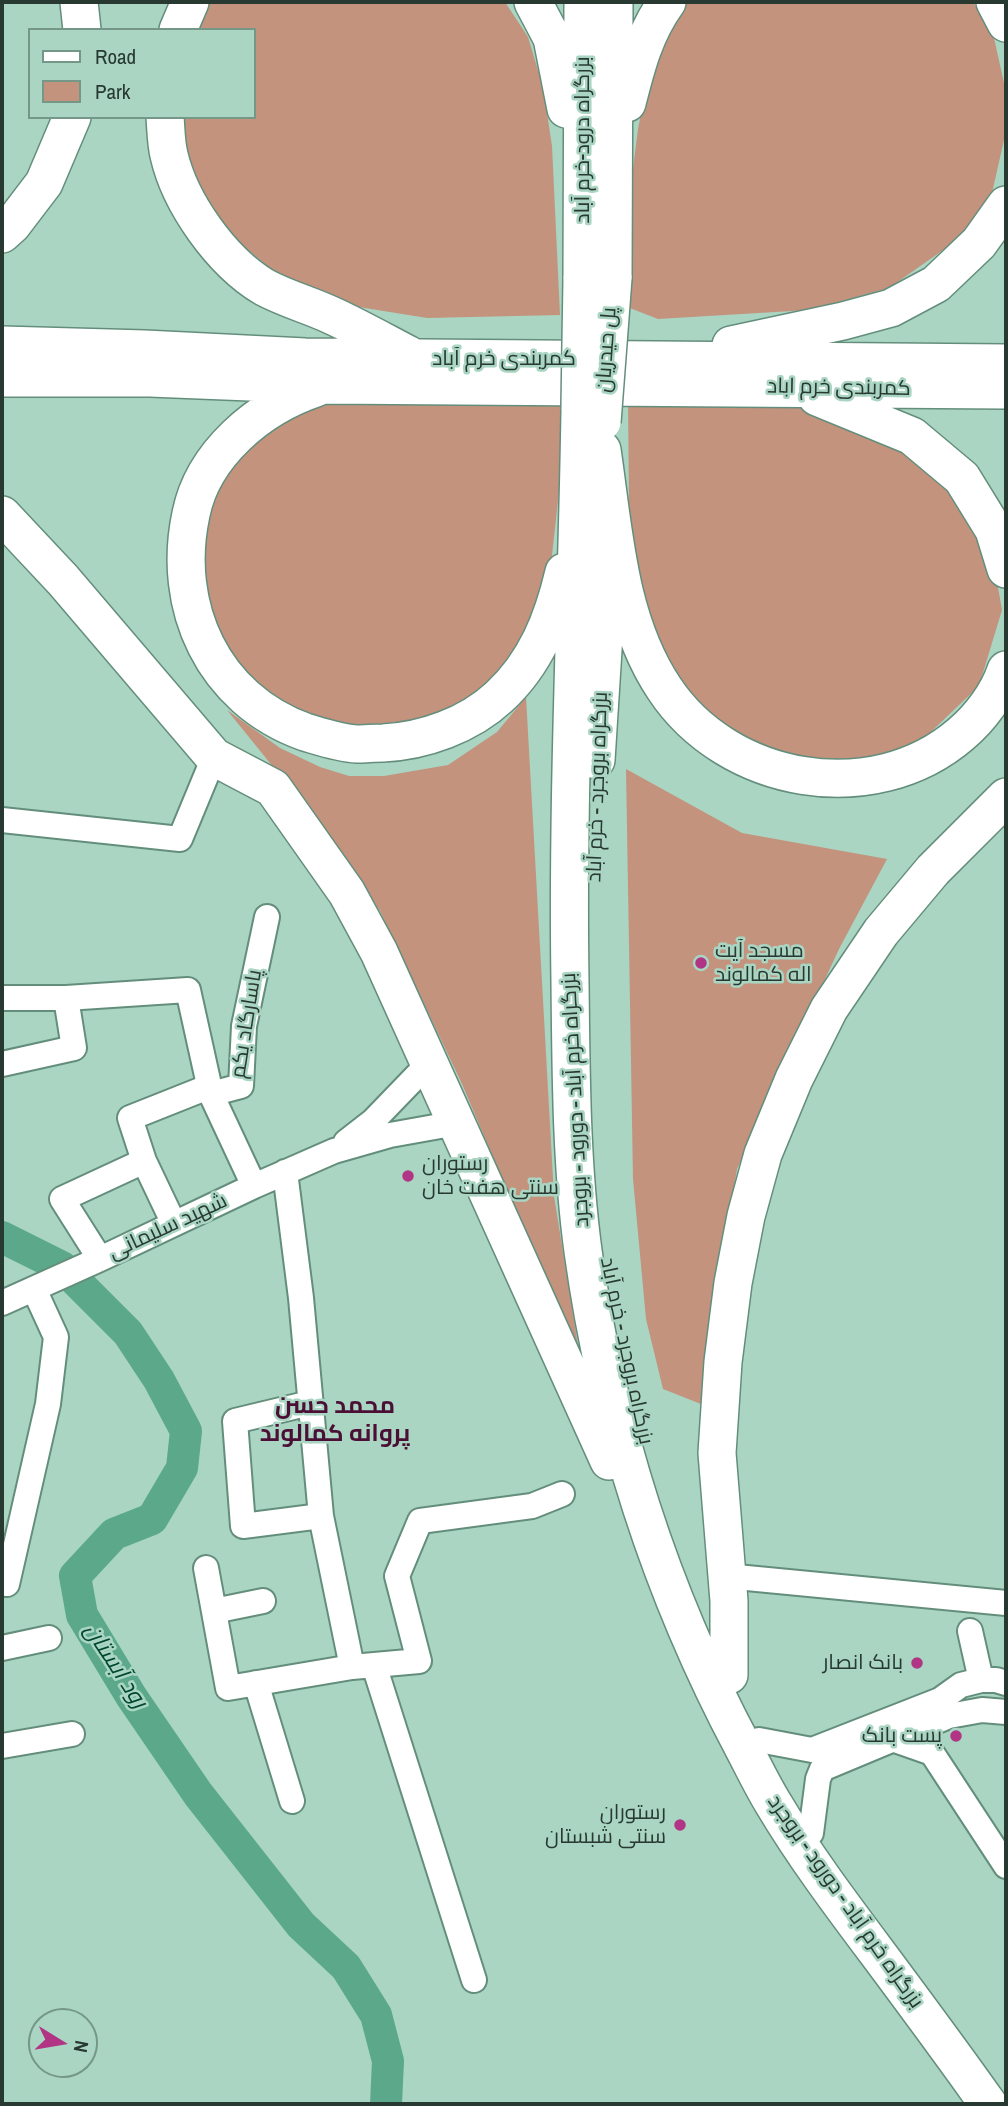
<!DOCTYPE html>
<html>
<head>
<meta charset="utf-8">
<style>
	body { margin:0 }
	#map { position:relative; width:1008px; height:2106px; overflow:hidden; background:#a9d5c2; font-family:"Archivo Narrow",sans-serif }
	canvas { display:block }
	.frame { position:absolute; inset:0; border:4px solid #283932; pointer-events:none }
	.legend { position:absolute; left:28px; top:28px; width:228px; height:91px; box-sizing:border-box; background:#a9d5c2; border:2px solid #759788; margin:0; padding:9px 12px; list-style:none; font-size:21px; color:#283932 }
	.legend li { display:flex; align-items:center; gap:14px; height:35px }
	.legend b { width:35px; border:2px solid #759788 }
	.north { position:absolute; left:28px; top:2008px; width:70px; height:70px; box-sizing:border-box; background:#a9d5c2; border:2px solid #759788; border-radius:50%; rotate:101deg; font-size:19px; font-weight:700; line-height:28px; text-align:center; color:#283932 }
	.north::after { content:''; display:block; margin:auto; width:24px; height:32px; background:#b23484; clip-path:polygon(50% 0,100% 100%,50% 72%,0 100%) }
</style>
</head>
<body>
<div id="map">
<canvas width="1008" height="2106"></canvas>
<div class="frame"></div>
<ul class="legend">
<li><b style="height:9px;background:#fff"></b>Road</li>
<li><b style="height:19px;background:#c3937d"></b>Park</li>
</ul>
<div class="north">N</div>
</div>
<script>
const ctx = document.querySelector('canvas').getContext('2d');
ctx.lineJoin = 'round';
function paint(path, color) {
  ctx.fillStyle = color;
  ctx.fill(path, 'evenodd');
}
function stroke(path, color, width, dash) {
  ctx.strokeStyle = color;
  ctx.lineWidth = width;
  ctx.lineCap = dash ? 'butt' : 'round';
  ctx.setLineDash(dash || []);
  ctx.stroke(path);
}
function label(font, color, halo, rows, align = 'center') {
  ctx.font = font + ' "Archivo Narrow",Cairo,sans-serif';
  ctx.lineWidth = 5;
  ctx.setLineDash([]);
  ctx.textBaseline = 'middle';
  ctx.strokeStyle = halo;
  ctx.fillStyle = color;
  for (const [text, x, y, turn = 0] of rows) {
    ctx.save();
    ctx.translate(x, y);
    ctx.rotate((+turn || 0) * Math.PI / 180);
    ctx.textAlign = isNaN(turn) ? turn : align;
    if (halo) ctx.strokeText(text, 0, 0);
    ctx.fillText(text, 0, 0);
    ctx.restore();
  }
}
paint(new Path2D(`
	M206 2H505L528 37 543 87 552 146 560 315 427 318 340 304 293 287 225 231 181 153 180 117H254V30H194Z
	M687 2H973L994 38 1006 92V131L992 193 966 234 889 288 809 310 658 319 622 305 629 200 638 129 651 62Z
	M563 390 564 447 550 573 533 628 492 684 435 718 358 731 290 713 244 679 208 616 196 536 226 467 285 416 347 393Z
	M628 401 823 406 907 440 964 495 992 553 1002 610 979 686 914 748 855 759H817L781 757 720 726 694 701 665 658 641 594 629 503Z
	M526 697 554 1196 581 1364 462 1084 380 911 325 831 227 710 280 748 320 767 349 776H384L448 765 497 732Z
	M626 769 742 833 887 859 839 949 737 1169 701 1404 663 1389 646 1319 633 1179Z`), '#c3937d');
stroke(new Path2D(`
	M2 1237 62 1267 128 1333 159 1380 186 1431 182 1468 152 1519 114 1534 75 1576 82 1615 131 1696 198 1794 301 1925 346 1967 376 2015 388 2061 386 2104`), '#5ba98a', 32);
const minor = new Path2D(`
	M2 820 180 839 214 757
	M2 998H66L188 990 211 1094
	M2 1064 74 1048 66 998
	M346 1142 373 1121 429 1063
	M144 1161 174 1224
	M285 1172 301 1298 321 1516 352 1667
	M254 1186 211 1094 241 1086 244 1026 267 917
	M100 1259 62 1199 144 1161 130 1118 208 1087
	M2 1303 100 1259 254 1186 334 1151 390 1135 457 1123
	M310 1403 235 1421 243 1526 321 1516
	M206 1568 228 1688 352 1667 419 1661 397 1576 420 1521 532 1506 562 1494
	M726 1576 1006 1603
	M7 1584 48 1404 56 1337 34 1289
	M214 1611 263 1601
	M970 1631 981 1680
	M2 1648 49 1638
	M374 1665 474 1980
	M256 1683 292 1801
	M892 1739 932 1753 1006 1866
	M759 1740 812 1750 940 1700 961 1685 981 1680H996L1006 1683
	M2 1746 72 1734
	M811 1833 818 1779 822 1769 949 1716 982 1710 1006 1712`);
const highway = new Path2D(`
	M79 2 82 30
	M533 2 552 38 566 109
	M995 2 1006 23
	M178 30 190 2
	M627 103C636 67 645 32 667 2
	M165 117C166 129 166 143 169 155 180 203 221 261 264 287 286 299 310 305 333 316 359 328 384 342 409 355
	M2 234 12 225 44 183 72 117
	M613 278 614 2
	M582 279 583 2
	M2 345 145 349 305 357 1006 363
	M731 345 843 321 891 308 936 284 979 243 1006 205
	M2 378H150L325 385 1006 390
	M316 388C259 407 203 454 191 514 171 607 213 699 305 732 322 737 339 743 357 744 365 744 374 743 383 743 424 741 469 725 499 697 536 663 553 619 564 572
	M817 397 912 436 962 478 994 530 1006 569
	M580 411C577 601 567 791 570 981 571 1071 571 1162 583 1251 607 1424 661 1593 743 1747 753 1766 762 1785 773 1803 804 1855 840 1903 876 1951 914 2002 952 2053 988 2104
	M602 450C614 530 618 619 664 688 727 784 873 810 961 734 980 718 998 694 1006 670
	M2 515 63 580 214 757 273 788 347 893 379 952 609 1461
	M596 760 604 634 602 500
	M729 1675V1601L717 1453 723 1362 733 1283 746 1216 763 1154 794 1079 829 1009 881 932 933 870 1006 797`);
stroke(minor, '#648e7c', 28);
stroke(highway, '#648e7c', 40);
stroke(minor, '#fff', 24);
stroke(highway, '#fff', 37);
const highwayBridge = new Path2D(`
	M580 407 582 279
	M602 422 613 278`);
stroke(highwayBridge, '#648e7c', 40, []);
stroke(highwayBridge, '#fff', 37);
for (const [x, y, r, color] of [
	[701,963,7,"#b23484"],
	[408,1176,7,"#b23484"],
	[917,1663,7,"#b23484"],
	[956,1736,7,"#b23484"],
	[680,1825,7,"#b23484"]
]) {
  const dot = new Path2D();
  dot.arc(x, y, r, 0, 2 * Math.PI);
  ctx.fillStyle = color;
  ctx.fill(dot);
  stroke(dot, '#a9d5c2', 2.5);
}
label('21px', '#283932', '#a9d5c2', [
	["بزرگراه درود-خرم آباد",583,140,-90],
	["پل حیدریان",607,350,-86],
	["کمربندی خرم آباد",504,359],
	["کمربندی خرم اباد",839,388,1],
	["بزرگراه بروجرد - خرم آباد",598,787,-88],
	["پاسارگاد یکم",247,1024,-81],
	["بزرگراه خرم آباد - دورود - بروجرد",576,1100,-93],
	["شهید سلیمانی",168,1227,-25],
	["بزرگراه بروجرد - خرم آباد",626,1351,78],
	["بزرگراه خرم آباد - دورود - بروجرد",845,1902,55]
]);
label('21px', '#283932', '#a9d5c2', [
	["مسجد آیت",715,951,"left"],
	["اله کمالوند",715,975,"left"],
	["رستوران",422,1164,"left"],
	["سنتی هفت خان",422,1188,"left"],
	["بانک انصار",903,1663],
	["پست بانک",942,1736],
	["رستوران",666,1813],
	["سنتی شبستان",666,1837]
], 'right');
label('italic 23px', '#014732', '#a9d5c2', [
	["رود آبستان",115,1666,57]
]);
label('bold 24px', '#4b0f35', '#a9d5c2', [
	["محمد حسن",335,1407],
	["پروانه کمالوند",335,1435]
]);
</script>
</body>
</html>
